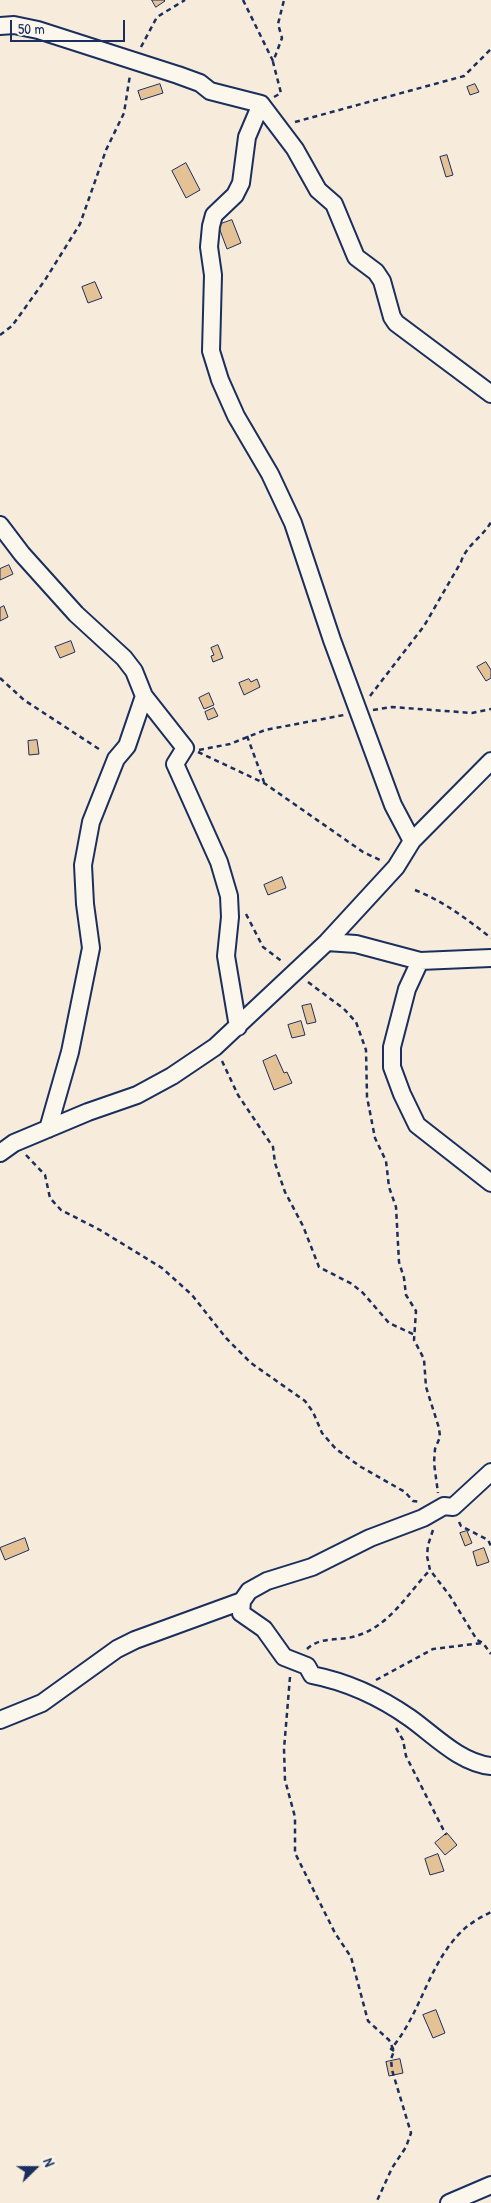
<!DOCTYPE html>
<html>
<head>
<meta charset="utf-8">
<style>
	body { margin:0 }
	#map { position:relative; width:491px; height:2203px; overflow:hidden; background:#f7ecdb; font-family:"Patrick Hand",sans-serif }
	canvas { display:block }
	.north { position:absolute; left:10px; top:2143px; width:50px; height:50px; -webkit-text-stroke:4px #fbf7ec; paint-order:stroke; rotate:68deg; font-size:14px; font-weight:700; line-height:20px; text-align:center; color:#1b2f5e }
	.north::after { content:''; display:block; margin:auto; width:18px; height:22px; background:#1b2f5e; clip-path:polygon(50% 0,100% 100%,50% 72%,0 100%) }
	.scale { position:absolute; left:10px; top:20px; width:115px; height:22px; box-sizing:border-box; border:2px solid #1b2f5e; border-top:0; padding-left:6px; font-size:15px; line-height:18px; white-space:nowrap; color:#1b2f5e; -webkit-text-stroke:4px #fbf7ec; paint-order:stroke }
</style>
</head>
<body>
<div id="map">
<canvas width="491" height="2203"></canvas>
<div class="north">N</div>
<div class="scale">50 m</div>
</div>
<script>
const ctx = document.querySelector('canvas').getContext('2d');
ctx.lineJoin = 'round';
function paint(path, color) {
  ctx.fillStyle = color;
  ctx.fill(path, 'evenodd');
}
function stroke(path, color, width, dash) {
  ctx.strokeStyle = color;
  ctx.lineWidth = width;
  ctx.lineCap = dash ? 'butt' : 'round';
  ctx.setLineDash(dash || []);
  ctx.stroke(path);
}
const building = new Path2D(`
	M152 0H164L165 1 156 7Z
	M160 84 163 93 141 100 138 91Z
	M475 84 479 92 470 95 467 87Z
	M447 155 453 175 446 177 440 157Z
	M186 163 200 190 186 198 172 171Z
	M232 220 241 243 227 249 218 225Z
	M95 282 102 298 88 303 82 287Z
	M9 565 13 574 0 580V569Z
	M4 606 8 617 0 621V608Z
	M71 641 75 652 60 658 55 647Z
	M218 645 223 658 213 662 211 656 214 655 211 648Z
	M486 662 491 670V678L486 681 477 667Z
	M249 679 251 682 257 679 260 687 244 695 239 683Z
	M209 693 214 705 204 709 199 698Z
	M214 708 218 716 208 720 205 712Z
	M37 740 39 754 29 755 28 741Z
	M282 877 286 888 268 895 264 885Z
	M311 1004 316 1022 307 1024 302 1006Z
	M301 1021 305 1035 292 1038 288 1025Z
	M276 1055 284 1073 287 1072 292 1083 274 1090 263 1061Z
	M467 1531 472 1543 465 1546 460 1533Z
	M25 1538 29 1550 5 1560 0 1548Z
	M484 1548 489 1562 477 1566 473 1552Z
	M447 1833 457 1845 445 1855 435 1843Z
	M438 1854 444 1871 430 1875 425 1859Z
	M436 2010 445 2033 433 2038 423 2015Z
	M400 2059 403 2073 389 2076 386 2062Z`);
paint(building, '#e5c196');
stroke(building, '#1b2f5e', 1);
const street = new Path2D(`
	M0 26 14 25 38 30 178 75 200 83 210 91 261 104 295 149 318 190 334 204 356 257 376 272 382 281 392 317 396 323 491 394
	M261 104 247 137 241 183 235 195 214 215 211 226 209 247 213 275 211 351 220 380 236 416 270 474 293 523 332 640 393 805 412 841
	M0 525 22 554 76 614 124 658 134 671 144 696 185 748 175 764 219 862 229 896 230 917 226 956 238 1027
	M327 942 356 944 420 961 491 958
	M420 961 407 989 392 1047V1067L402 1094 417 1125 491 1183
	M48 1129 70 1052 91 948 85 904 83 865 91 822 116 759 127 746 144 696
	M0 1153 14 1143 88 1112 137 1095 172 1076 215 1047 327 942 396 867 412 841 491 761
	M242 1601 241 1613 264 1629 284 1657 307 1666 312 1675C348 1682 380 1697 410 1718 434 1735 460 1763 491 1766
	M0 1720 42 1703 117 1649 135 1640 242 1601 249 1591 267 1581 312 1567 370 1538 423 1518 444 1506 453 1507 491 1472
	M449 2203 491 2185`);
stroke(street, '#1b2f5e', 20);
stroke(new Path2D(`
	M243 0 273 61
	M141 47 157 17 185 0
	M274 97 281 93 273 62 282 38 278 24 284 0
	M295 122 464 76 491 49
	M0 335 12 326 45 280 80 224 106 150 124 113 130 75
	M0 678 24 700 102 751
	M370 696 424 626 461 562C466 545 483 537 491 522
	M373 710 392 707 472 713 491 709
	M247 736 264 782
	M199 750 230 744 265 730 344 715
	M198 752 264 783 363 852 382 861
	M415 890C443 901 467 919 491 938
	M246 914 263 947 283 962
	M308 982 344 1009 356 1022 366 1050 367 1097 375 1138 386 1161 389 1187 396 1207 399 1262 404 1278 406 1295 416 1311 414 1340 424 1359 426 1387 439 1428 440 1437 435 1449 434 1463 438 1493
	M222 1061 238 1095 273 1147 275 1163 285 1192 303 1226 319 1267 352 1284 363 1293 389 1323 415 1335
	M26 1155 45 1175 50 1198 61 1210 100 1230 162 1268 192 1295 226 1338 251 1363 305 1401 313 1412 322 1433 336 1449 361 1467 405 1492 413 1501 420 1502
	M459 1522 461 1526 488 1540 491 1546
	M433 1530 428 1545 427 1556 430 1570 450 1596 477 1640 483 1643 491 1654
	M307 1649C322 1635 342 1642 359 1635 391 1624 408 1593 430 1570
	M290 1677 284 1749 285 1780 295 1817V1853L335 1933 351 1957 368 2021 389 2040 394 2051 391 2059 392 2070 411 2133 406 2147 392 2168 376 2203
	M376 1680 433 1649 482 1643
	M396 1728 403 1740 406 1756 446 1835
	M394 2051 391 2049C421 2014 428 1964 462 1931 470 1923 481 1917 491 1912`), '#1b2f5e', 2.5, [5, 4]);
stroke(street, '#fbf7ec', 16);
</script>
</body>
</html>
